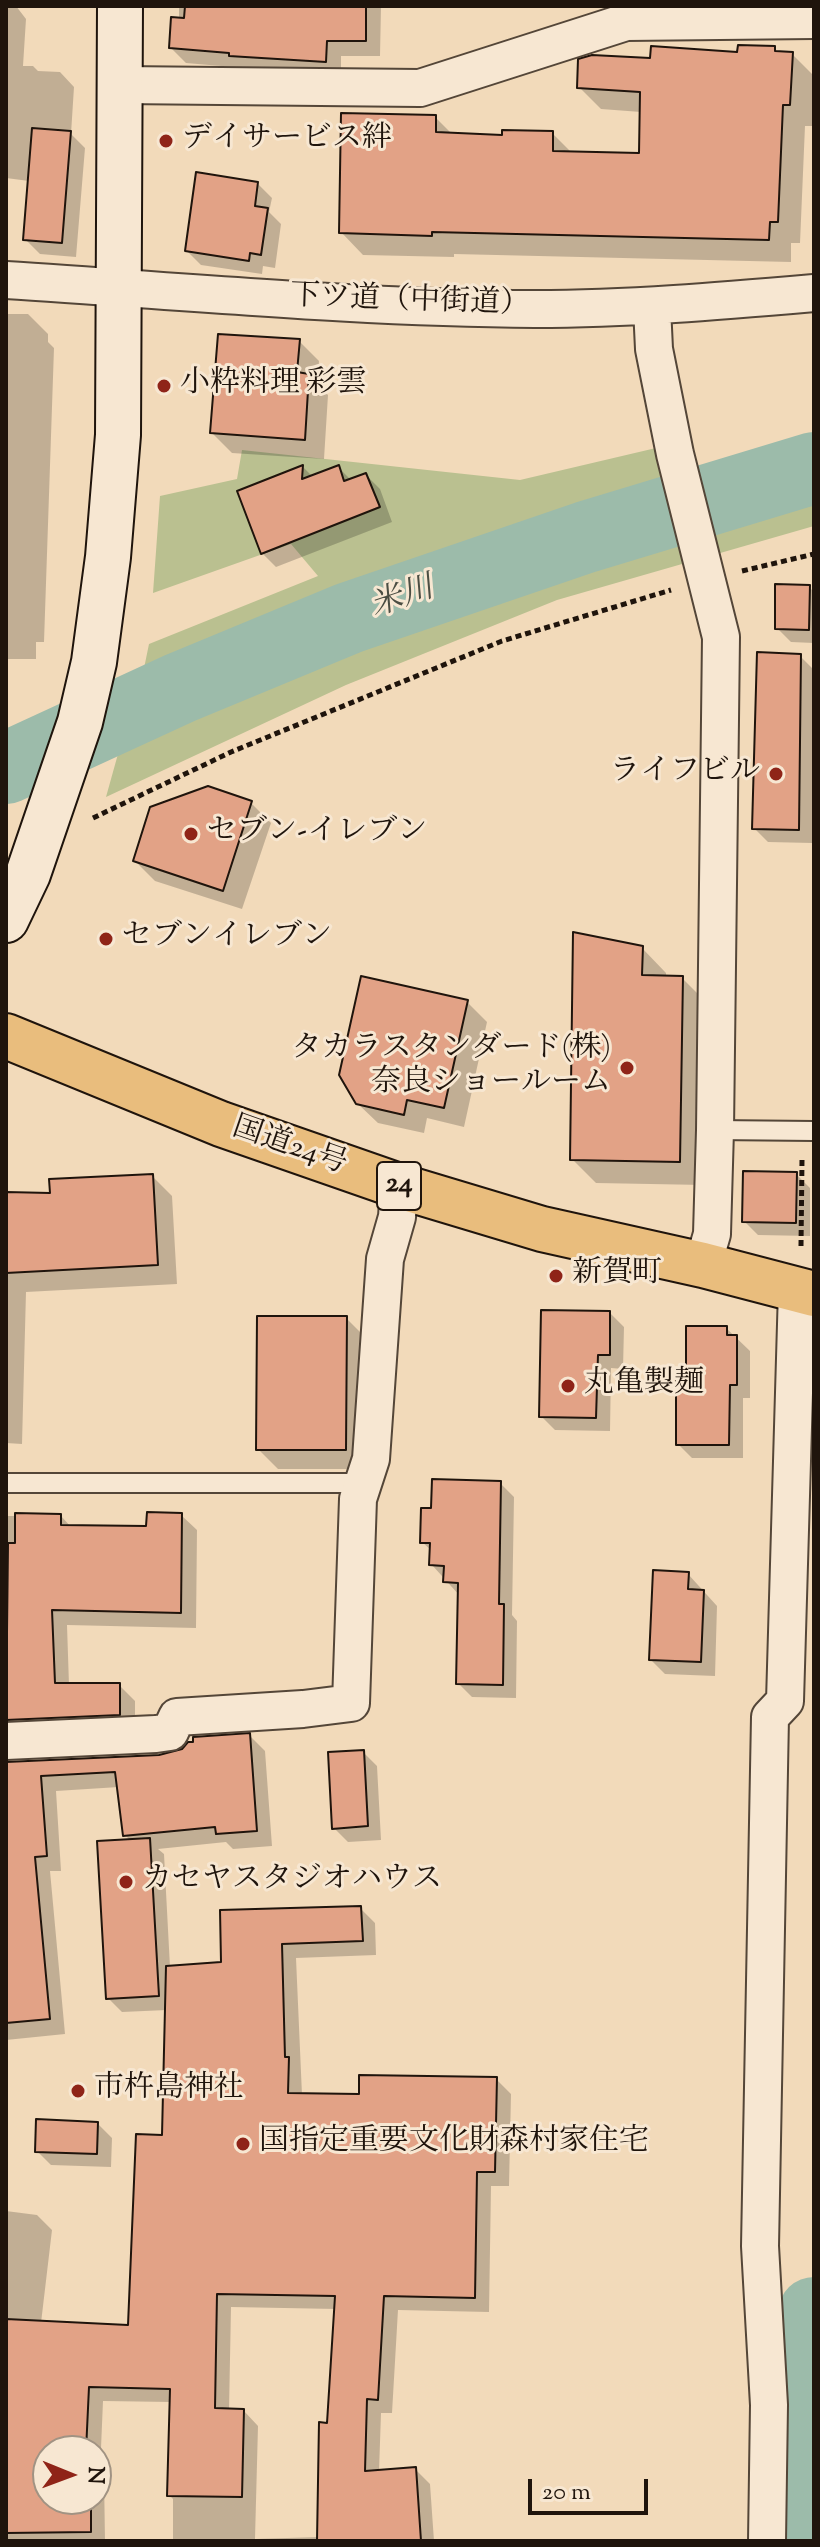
<!DOCTYPE html>
<html>
<head>
<meta charset="utf-8">
<style>
	body { margin:0 }
	#map { position:relative; width:820px; height:2547px; overflow:hidden; background:#f2daba; font-family:"Sorts Mill Goudy",serif }
	canvas { display:block }
	.frame { position:absolute; inset:0; border:8px solid #1f140c; pointer-events:none }
	.north { position:absolute; left:32px; top:2435px; width:80px; height:80px; box-sizing:border-box; background:#f7e7d2; border:2px solid #a19383; border-radius:50%; rotate:91deg; font-size:22px; font-weight:700; line-height:32px; text-align:center; color:#1f140c }
	.north::after { content:''; display:block; margin:auto; width:28px; height:36px; background:#8f2418; clip-path:polygon(50% 0,100% 100%,50% 72%,0 100%) }
	.scale { position:absolute; left:528px; top:2479px; width:120px; height:36px; box-sizing:border-box; border:4px solid #1f140c; border-top:0; padding-left:10px; font-size:24px; line-height:28px; white-space:nowrap; color:#1f140c; -webkit-text-stroke:6px #f7e7d2; paint-order:stroke }
</style>
</head>
<body>
<div id="map">
<canvas width="820" height="2547"></canvas>
<div class="frame"></div>
<div class="north">N</div>
<div class="scale">20 m</div>
</div>
<script>
const ctx = document.querySelector('canvas').getContext('2d');
ctx.lineJoin = 'round';
function paint(path, color) {
  ctx.fillStyle = color;
  ctx.fill(path, 'evenodd');
}
function stroke(path, color, width, dash) {
  ctx.strokeStyle = color;
  ctx.lineWidth = width;
  ctx.lineCap = dash ? 'butt' : 'round';
  ctx.setLineDash(dash || []);
  ctx.stroke(path);
}
function label(font, color, halo, rows, align = 'center') {
  ctx.font = font + ' "Sorts Mill Goudy","Noto Serif JP",serif';
  ctx.lineWidth = 6;
  ctx.setLineDash([]);
  ctx.textBaseline = 'middle';
  ctx.strokeStyle = halo;
  ctx.fillStyle = color;
  for (const [text, x, y, turn = 0] of rows) {
    ctx.save();
    ctx.translate(x, y);
    ctx.rotate((+turn || 0) * Math.PI / 180);
    ctx.textAlign = isNaN(turn) ? turn : align;
    if (halo) ctx.strokeText(text, 0, 0);
    ctx.fillText(text, 0, 0);
    ctx.restore();
  }
}
paint(new Path2D(`
	M656 448 666 488 407 567 142 678 149 644 318 576 291 544 153 593 160 496 237 479 242 450 520 480Z
	M814 491V526L557 600 346 685 106 797 123 736 198 697 390 616 800 493Z`), '#bac090');
paint(new Path2D(`
	M6 6H16L26 19 23 66H33L38 71 60 72 74 87 71 134 85 148 76 257 40 254 25 239 29 181 6 178Z
	M179 6H381L380 56H341V77L247 71 244 68 186 63 171 48 179 20Z
	M774 48 780 53 792 54 814 76 812 126H805L800 243H791V262L454 254V257L363 255 341 232 435 117 453 135 504 137 552 133 573 154 641 155V112L601 109 579 87 652 61 739 54Z
	M257 183 272 198 269 212 281 224 275 268 263 266 262 274 201 265 187 251Z
	M6 314H28L48 334V342L54 348 44 642H36V659H6Z
	M299 341 319 361 317 384 328 395 324 459 232 453 212 433Z
	M303 467 313 477 338 467 351 480 366 475 380 489 392 522 276 567 262 553Z
	M809 587 814 592V643L791 642 777 628Z
	M800 656 814 670 812 843 768 842 754 828Z
	M251 803 271 823 242 909 155 881 135 861Z
	M642 948 666 973V978H682L707 1003 704 1185 596 1183 572 1159Z
	M467 1002 487 1022 464 1127 427 1118 424 1133 378 1123 357 1103Z
	M796 1174 810 1188V1236L758 1235 744 1221Z
	M152 1176 172 1196 177 1284 26 1292 22 1444 6 1443V1194L52 1195Z
	M610 1313 624 1327 623 1369 611 1368 610 1431 555 1430 541 1416Z
	M346 1318 366 1338 365 1469H278L258 1449Z
	M726 1328 750 1351V1398H743V1458H692L678 1444 688 1374Z
	M500 1483 514 1497 512 1615 517 1621 516 1698 472 1697 458 1683 460 1596 432 1565V1551L422 1542 433 1510Z
	M181 1515 197 1530 196 1628 67 1625 69 1685H119L135 1701V1730L6 1743V1516H61L71 1527 148 1528Z
	M688 1574 717 1606 715 1676 665 1674 651 1660Z
	M249 1735 265 1751 272 1846 233 1849 226 1842 158 1849 164 1854 170 1967 223 1963 360 1908 375 1923 376 1955 296 1958 302 2095 360 2096 496 2079 511 2094 509 2186H491L489 2312 398 2310 392 2413H381L379 2472 416 2470 430 2484 434 2541H173V2499L169 2495 171 2402 103 2401 100 2472 104 2476 105 2541H6V2211L37 2215 52 2230 41 2323 130 2327 164 2137 167 2010 122 2012 108 1998 131 1841 125 1835 119 1787 56 1791 61 1871H50L65 2034 6 2040V1764L159 1757ZM231 2307 336 2309 319 2537 255 2539 258 2426 244 2411H229ZM48 2451H96V2499H48Z
	M363 1752 377 1766 381 1840 348 1842 334 1828Z
	M98 2124 112 2138 111 2167 51 2165 37 2151Z`), '#0003');
stroke(new Path2D(`
	M6 768 180 688 349 618 586 537 814 468
	M810 2541 814 2313`), '#9cbbaa', 72);
const building = new Path2D(`
	M185 6H366V41H327L326 62 229 56V53L169 48 171 17 184 18Z
	M738 45 775 46V51L793 52 790 105H783L778 222H770L769 240 432 232V236L339 233 341 113 436 115V132L502 135V130L553 131V151L639 153 640 92 577 88 578 59 592 55 650 58 651 46 737 52Z
	M32 128 71 131 62 243 23 240Z
	M196 172 258 182 255 206 268 208 261 255 250 253 249 261 185 251Z
	M218 334 300 339 297 372 309 374 305 440 210 433Z
	M303 465 302 479 339 465 344 481 366 473 380 507 261 554 237 491Z
	M775 584 810 585 809 630 775 629Z
	M757 652 801 654 799 830 752 829Z
	M208 786 252 801 223 891 133 861 150 807Z
	M573 932 643 946 642 975 683 976 680 1162 570 1160Z
	M361 976 468 1000 444 1108 407 1100 404 1115 356 1104 339 1075Z
	M743 1171 797 1172 796 1223 742 1222Z
	M153 1174 158 1265 6 1273V1192L50 1193 49 1179Z
	M541 1310 610 1311V1355H598L596 1418 539 1417Z
	M257 1316H347L346 1450H256Z
	M686 1326H727V1335H737V1385H730L729 1445H676V1372H686Z
	M432 1479 501 1481 499 1604H504L503 1685 456 1684 458 1583 443 1582 444 1566 429 1565 430 1543H420L421 1508H431Z
	M147 1512 182 1513 181 1613 52 1610 55 1683H120V1715L6 1720 8 1543H15V1513L61 1514V1525L146 1526Z
	M653 1570 689 1572 688 1589 704 1590 701 1662 649 1660Z
	M250 1733 257 1831 216 1834 215 1827 123 1836 115 1772 41 1776 47 1856 35 1857 50 2019 6 2023V1762L159 1755 182 1749 188 1742H193V1737Z
	M364 1750 368 1826 332 1829 328 1752Z
	M150 1838 159 1996 106 1999 97 1841Z
	M361 1906 363 1941 282 1944 285 2057H289L288 2093 359 2094V2075L497 2077 495 2172H477L475 2298 384 2296 378 2400 367 2399 365 2471 416 2467 421 2541H317L319 2422 327 2423 335 2296 217 2294 215 2408 244 2409 242 2497 167 2496 170 2389 89 2387 86 2451H48V2499H91V2532L6 2533V2319L128 2325 136 2134 162 2135 166 1966 221 1962 220 1910Z
	M36 2119 98 2122 97 2154 35 2152Z`);
paint(building, '#e2a286');
stroke(building, '#1f140c', 2);
const lane = new Path2D(`
	M715 1130 814 1131
	M6 1483H364`);
const street = new Path2D(`
	M121 85 420 88 626 22 814 20
	M6 280C182 291 358 308 535 309 628 309 721 301 814 293
	M652 307 654 349 675 454 721 637 715 1130 712 1234 703 1265
	M6 1741 156 1734 170 1732 177 1717 303 1709 351 1703 358 1499 371 1459 385 1259 397 1217 399 1186
	M767 2541 769 2405 760 2246 770 1717 785 1701 797 1290`);
const secondary = new Path2D(`
	M6 920 28 874 80 722 94 662 108 557 118 435 120 6`);
const highway = new Path2D(`
	M6 1036 221 1124 399 1186 542 1229 703 1265 814 1294`);
stroke(lane, '#544638', 22);
stroke(street, '#544638', 40);
stroke(secondary, '#1f140c', 48);
stroke(highway, '#1f140c', 48);
stroke(new Path2D(`
	M742 571 814 554
	M93 818 231 752 502 641 671 590
	M801 1246 802 1160`), '#1f140c', 5, [6, 4]);
stroke(lane, '#f7e7d2', 18);
stroke(street, '#f7e7d2', 36);
stroke(secondary, '#f7e7d2', 44);
stroke(highway, '#e9bd7d', 44);
for (const [x, y, r, color] of [
	[166,141,8,"#8f2418"],
	[164,386,8,"#8f2418"],
	[776,774,8,"#8f2418"],
	[191,834,8,"#8f2418"],
	[106,939,8,"#8f2418"],
	[627,1068,8,"#8f2418"],
	[556,1276,8,"#8f2418"],
	[568,1386,8,"#8f2418"],
	[126,1882,8,"#8f2418"],
	[78,2091,8,"#8f2418"],
	[243,2144,8,"#8f2418"]
]) {
  const dot = new Path2D();
  dot.arc(x, y, r, 0, 2 * Math.PI);
  ctx.fillStyle = color;
  ctx.fill(dot);
  stroke(dot, '#f7e7d2', 3);
}
for (const [x, y, w] of [
	[399,1186,44]
]) {
  const box = new Path2D();
  box.roundRect(x - w / 2, y - 24, w, 48, 6);
  ctx.fillStyle = '#f7e7d2';
  ctx.fill(box);
  stroke(box, '#1f140c', 2);
}
label('bold 28px', '#1f140c', null, [
	["24",399,1186]
]);
label('30px', '#1f140c', '#f7e7d2', [
	["デイサービス絆",182,141],
	["小粋料理 彩雲",180,386],
	["ライフビル",760,774,"right"],
	["セブン-イレブン",207,834],
	["セブンイレブン",122,939],
	["タカラスタンダード(株)",611,1051,"right"],
	["奈良ショールーム",611,1085,"right"],
	["新賀町",572,1276],
	["丸亀製麺",584,1386],
	["カセヤスタジオハウス",142,1882],
	["市杵島神社",94,2091],
	["国指定重要文化財森村家住宅",259,2144]
], 'left');
label('30px', '#1f140c', '#f7e7d2', [
	["下ツ道（中街道）",410,303,2],
	["国道24号",289,1148,19]
]);
label('italic 32px', '#4b4e43', '#f7e7d2', [
	["米川",403,600,-19]
]);
</script>
</body>
</html>
